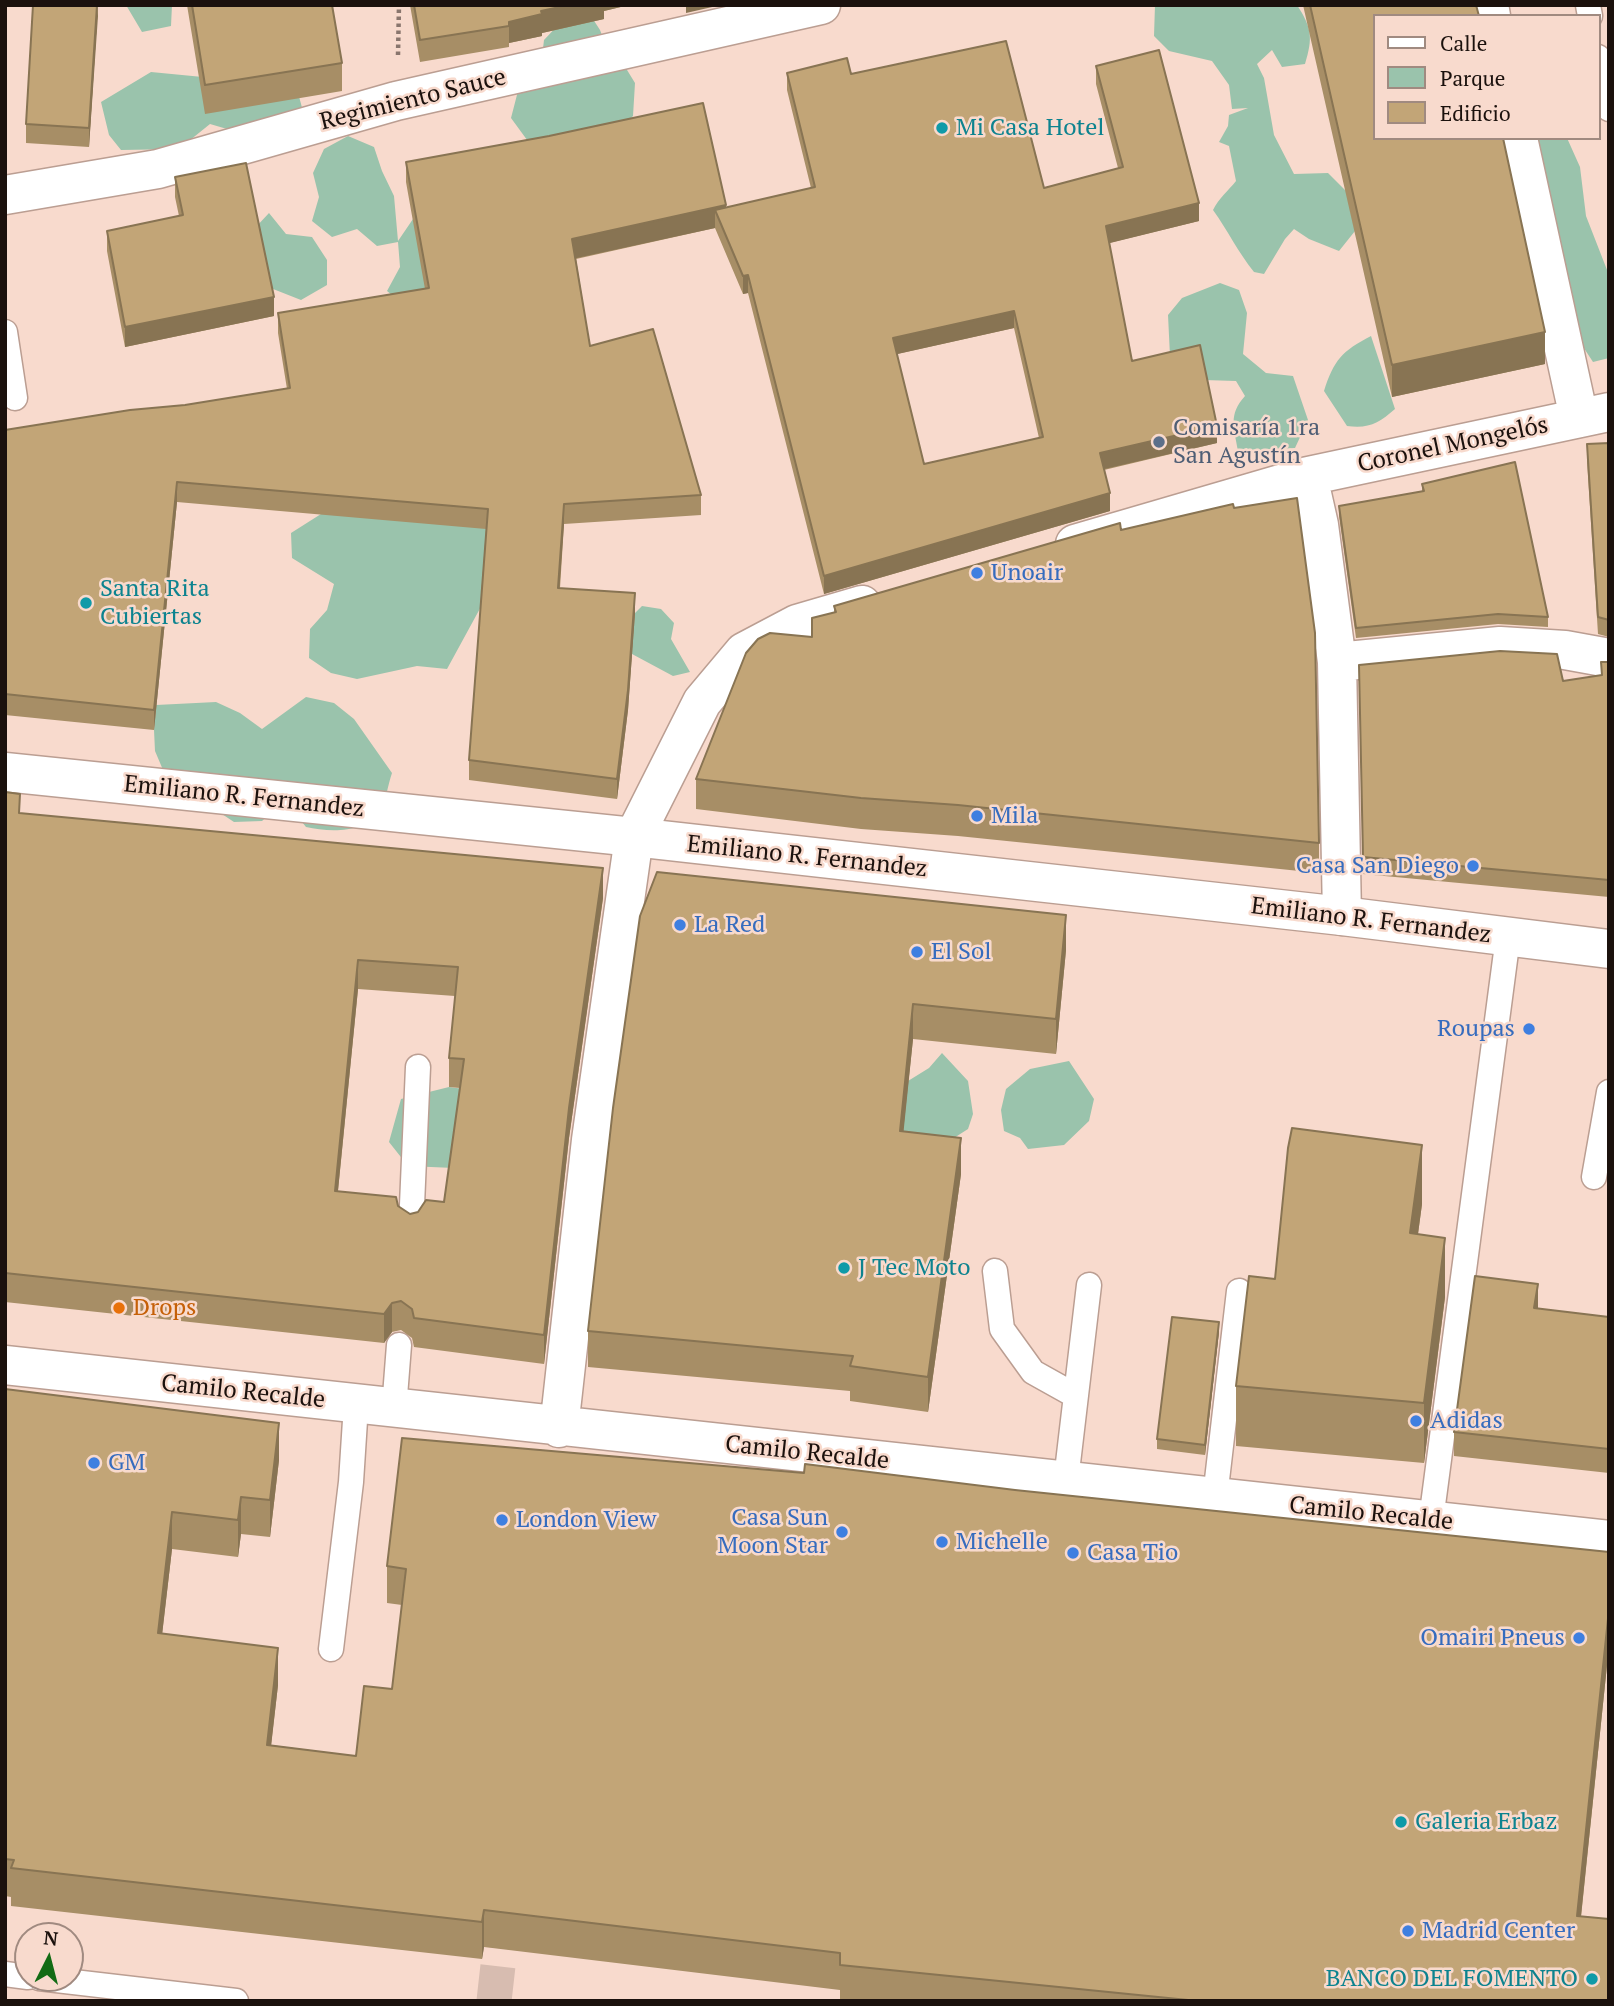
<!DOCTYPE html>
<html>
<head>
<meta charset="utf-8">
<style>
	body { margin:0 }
	#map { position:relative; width:1614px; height:2006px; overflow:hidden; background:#f8dacd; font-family:"PT Serif",serif }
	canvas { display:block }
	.frame { position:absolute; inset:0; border:7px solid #1b110d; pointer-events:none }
	.legend { position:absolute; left:1373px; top:14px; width:228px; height:126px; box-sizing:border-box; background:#f8dacd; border:2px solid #a08a80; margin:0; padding:9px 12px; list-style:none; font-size:21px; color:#1b110d }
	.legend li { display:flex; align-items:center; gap:14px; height:35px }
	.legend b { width:35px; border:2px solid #a08a80 }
	.north { position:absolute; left:14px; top:1922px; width:70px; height:70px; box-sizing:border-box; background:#f8dacd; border:2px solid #a08a80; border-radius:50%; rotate:6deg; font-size:19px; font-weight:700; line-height:28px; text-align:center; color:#1b110d }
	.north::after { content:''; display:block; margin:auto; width:24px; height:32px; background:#126b14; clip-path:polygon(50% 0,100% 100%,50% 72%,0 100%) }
</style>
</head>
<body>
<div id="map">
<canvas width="1614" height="2006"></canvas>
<div class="frame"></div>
<ul class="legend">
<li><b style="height:9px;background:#fff"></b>Calle</li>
<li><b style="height:19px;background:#9ac3ac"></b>Parque</li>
<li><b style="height:19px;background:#c2a577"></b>Edificio</li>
</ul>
<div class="north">N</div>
</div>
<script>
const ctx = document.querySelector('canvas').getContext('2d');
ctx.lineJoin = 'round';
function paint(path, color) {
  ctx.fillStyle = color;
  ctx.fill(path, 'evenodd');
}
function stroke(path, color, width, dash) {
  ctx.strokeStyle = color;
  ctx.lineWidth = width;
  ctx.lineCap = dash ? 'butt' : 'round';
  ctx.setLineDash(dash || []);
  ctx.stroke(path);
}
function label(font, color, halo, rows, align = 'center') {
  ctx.font = font + ' "PT Serif",serif';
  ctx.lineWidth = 5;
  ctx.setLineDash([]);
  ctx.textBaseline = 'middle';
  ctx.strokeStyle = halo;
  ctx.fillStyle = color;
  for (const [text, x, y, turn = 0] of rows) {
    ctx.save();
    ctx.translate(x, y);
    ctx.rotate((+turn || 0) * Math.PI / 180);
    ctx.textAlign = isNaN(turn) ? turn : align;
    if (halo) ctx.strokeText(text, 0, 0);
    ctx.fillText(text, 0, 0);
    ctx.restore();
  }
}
paint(new Path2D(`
	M126 5H172L171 26 142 32Z
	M1155 5H1297C1312 28 1313 38 1305 64L1282 67 1272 50 1257 64 1264 78 1274 135 1294 174 1328 173 1346 191 1355 231 1339 251 1309 239 1294 229 1285 239 1264 274 1254 272C1238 252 1228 231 1213 210 1219 198 1228 191 1236 181L1229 146 1219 142 1228 126 1229 115 1248 108 1232 109 1229 85 1212 61 1169 51 1154 36Z
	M589 13 600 30 605 43 616 52 635 83 633 116 607 144H530L511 118 518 91 542 57 544 40 561 22Z
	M151 72 213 78H294L304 115 251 136 210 124 179 149 121 150 109 135 101 102Z
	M348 136 374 147 382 171 394 196 398 241 413 219 442 220 466 229 412 311 387 291 400 267 398 242 377 246 357 229 332 237 312 221 319 197 313 173 324 149Z
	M1503 138H1567L1580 167 1586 216 1609 275V358L1593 362 1576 336Z
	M269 213 286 234 312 237 327 260V285L301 300 268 287 255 228Z
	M1220 283 1239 290 1247 313 1243 354 1266 373 1293 376 1308 420 1295 448 1238 451C1234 427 1228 415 1245 396L1236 381 1204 380 1170 356 1168 315 1182 298Z
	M1371 336 1395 409C1379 423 1369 429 1347 426L1324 391C1334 360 1342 351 1371 336Z
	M413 507 487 529 483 603 447 669 417 666 357 679 331 673 309 658 310 629 327 610 334 584 292 558 291 533 321 514Z
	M642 606 661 609 674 623 671 639 690 672 673 676 632 654 621 634 635 613Z
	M306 697 334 703 354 719 392 773C388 784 386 801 380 811 364 834 329 832 306 827L285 801 262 821 234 822 166 777 155 751 154 730 156 705 216 702 240 713 262 729Z
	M942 1053 968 1081 973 1114 968 1129 943 1145 901 1149 908 1081 929 1068Z
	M1069 1061 1094 1099 1089 1121 1064 1145 1028 1149 1020 1138 1004 1131 1001 1110 1006 1089 1030 1069Z
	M449 1087 464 1089 454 1168 408 1166 389 1142 401 1099Z`), '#9ac3ac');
stroke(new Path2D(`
	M494 2001 505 1903`), '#d7bcb0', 35, [35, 18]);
const service = new Path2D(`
	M1588 5 1590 16
	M1598 57 1609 109
	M5 332 15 398
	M1594 1177 1609 1092
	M411 1228 418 1067
	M995 1271 1002 1329 1033 1372 1076 1396
	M394 1409 399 1345
	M1066 1480 1089 1285
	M1215 1497 1239 1291
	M1431 1520 1508 937
	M331 1649 351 1482 356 1405
	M5 1974 28 1977
	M39 1978 236 2001`);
const minor = new Path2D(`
	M1489 5 1491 16
	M1518 138 1579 418
	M5 195 158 169 396 101 821 5
	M1308 476 1319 525 1337 662 1342 916
	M1075 544 1308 476 1609 412
	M1337 662 1500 646 1565 650 1609 658
	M5 1365C540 1425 1075 1480 1609 1540
	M559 1428 591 1140 634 837 702 702 744 652 797 624 862 605`);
const tertiary = new Path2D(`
	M5 772 634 837 1342 916 1609 949`);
stroke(service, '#bb9e92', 27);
stroke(minor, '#bb9e92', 41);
stroke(tertiary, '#bb9e92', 41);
stroke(new Path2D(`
	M398 55 399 5`), '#89756d', 4.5, [3.5, 3.5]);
stroke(service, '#fff', 24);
stroke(minor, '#fff', 38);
stroke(tertiary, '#fff', 38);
paint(new Path2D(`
	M98 5 89 147 26 143V124Z
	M187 5H332L342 63V91L205 114Z
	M410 5H629L604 11V19L542 33V36L509 43V47L420 62Z
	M1303 5H1476L1545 364 1392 397Z
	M1096 66 1199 221 1109 243 1132 361 1217 443 1104 470 1110 511 824 594 748 293 743 294 715 228 576 259 590 346 701 495V515L564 524 560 588 635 613 628 710 617 799 469 780V760L486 529 177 502 154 730 5 715V430L185 405 287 389 278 333V313L425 289 406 182V162L726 208 811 188 787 90V73L851 74 1044 188 1118 168 1096 84ZM1014 328 1039 438 924 464 897 354Z
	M175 177 274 316 125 347 107 251V231L179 216 175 197Z
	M1609 443V637L1598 634 1587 461V444Z
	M1422 484 1548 617V627L1498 624 1356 638 1339 516V506L1422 492Z
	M1121 530 1319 843V873L958 836 861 829 696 809V779L812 637 834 612V606Z
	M1601 662H1609V897L1363 874 1359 665 1563 681 1601 675Z
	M5 792 20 813 603 898 569 1138 544 1364 414 1347 412 1338 401 1330 392 1332 384 1343 5 1302ZM358 989 455 996 449 1058V1087L460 1088 444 1202 418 1212 410 1214 398 1206 338 1191Z
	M1066 950 1056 1054 913 1039 903 1132 961 1174 928 1412 850 1401V1391L588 1367V1331L613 1108Z
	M1422 1204 1418 1234 1445 1297 1424 1463 1236 1446V1386L1275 1279Z
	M1537 1309 1609 1317V1473L1454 1456V1432Z
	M1219 1332 1205 1455 1157 1449V1439Z
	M5 1389 279 1460 270 1537 241 1534 238 1557 172 1549 162 1634 278 1685 271 1745 356 1756 392 1689 402 1605 387 1603V1566L804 1473 1015 1490 1609 1552V1646L1581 1917 1609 2001H840V1990L484 1947 482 1959 11 1906V1897L5 1896Z`), '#a78e66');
paint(new Path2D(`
	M97 5 98 16 89 147V128Z
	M569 5H629L604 11V19L542 33V36L509 43V22L541 11Z
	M686 5H721L686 13Z
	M1199 203V221L1106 244V226Z
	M726 205V225L715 210V228L572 259V239Z
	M748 275V293L743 294V276Z
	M274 297V316L125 347V327Z
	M1014 311V328L893 355V338Z
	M1545 332V364L1392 397V365Z
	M1217 426V443L1100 470V453Z
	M177 482V502L154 730V710Z
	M1110 493V511L824 594V576Z
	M564 504V524L558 608V588Z
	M635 593V613L628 710 617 799V779Z
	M603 868V898L569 1138 544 1364V1335L569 1108Z
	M1066 915V950L1056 1054V1019Z
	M358 960V989L335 1220V1191Z
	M913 1004V1039L900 1166V1131Z
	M961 1138V1174L928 1412V1377Z
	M1422 1145V1204L1410 1293V1233Z
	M1445 1238V1297L1424 1463V1403Z
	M1538 1284V1308L1534 1332V1308Z
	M392 1303V1332L384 1343V1314Z
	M1219 1322V1332L1205 1455V1445Z
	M279 1423V1460L270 1537V1500Z
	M241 1497V1534L238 1557V1520Z
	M172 1512V1549L158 1670V1633Z
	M1609 1609V1646L1577 1954V1916Z
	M278 1648V1685L267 1782V1745Z
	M484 1910V1947L482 1959V1922Z`), '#887453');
const building = new Path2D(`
	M33 5H97L89 128 26 124Z
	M192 5H332L342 63 205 85Z
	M414 5H569L541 11 542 14 509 22V26L420 40Z
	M1310 5H1476L1479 16H1374V138H1503L1545 332 1392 365Z
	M1006 41 1044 188 1123 167 1096 66 1159 50 1199 203 1106 226 1132 361 1200 345 1217 426 1100 453 1110 493 824 576 748 275 743 276 715 210 815 187 787 73 847 58 851 74ZM1014 311 1043 437 924 464 893 338Z
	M703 103 726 205 572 239 590 346 653 329 701 495 564 504 558 588 635 593 628 690 617 779 469 760 488 509 177 482 154 710 5 694V430L130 410 185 405 290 388 278 313 429 288 406 162 549 136Z
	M246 163 274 297 125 327 107 231 183 215 175 177Z
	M1609 443V620L1598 617 1587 444Z
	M1515 462 1548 617 1498 614 1356 628 1339 506 1424 491 1422 484Z
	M1297 498 1315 633 1319 843 958 805 861 798 696 779 746 653 758 639 770 633 812 637V618L836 612 834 606 1120 523 1121 530 1233 504 1234 508Z
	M1500 651 1557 654 1563 681 1602 675 1601 662H1609V880L1363 857 1359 665Z
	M5 792 20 794 19 813 603 868 569 1108 544 1335 414 1318 412 1309 401 1301 392 1303 384 1314 5 1273ZM358 960 458 967 449 1058 464 1059 444 1202 426 1200 418 1212 410 1214 398 1206 396 1197 335 1191Z
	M657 872 1066 915 1056 1019 913 1004 900 1131 961 1138 928 1377 850 1366 853 1356 588 1331 613 1108 640 916Z
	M1292 1128 1422 1145 1410 1233 1445 1238 1424 1403 1236 1386 1249 1276 1275 1279 1288 1148Z
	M1475 1276 1538 1284 1534 1308 1609 1317V1449L1454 1432Z
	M1172 1317 1219 1322 1205 1445 1157 1439Z
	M5 1389 279 1423 270 1500 241 1497 238 1520 172 1512 158 1633 278 1648 267 1745 356 1756 364 1686 392 1689 406 1569 387 1566 402 1438 804 1473 805 1464 1015 1490 1609 1552V1609L1577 1916 1609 1919V2001H1198L840 1965V1953L484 1910 482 1922 11 1868 14 1860 5 1859Z`);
paint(building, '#c2a577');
stroke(building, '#887453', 2);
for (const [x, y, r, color] of [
	[942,128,7,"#0f9aa8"],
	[1159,442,7,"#5c6f8a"],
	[977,573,7,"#3f7fe0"],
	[86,603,7,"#0f9aa8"],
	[977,816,7,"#3f7fe0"],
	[1473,866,7,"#3f7fe0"],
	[680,925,7,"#3f7fe0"],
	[917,952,7,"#3f7fe0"],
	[1529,1029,7,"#3f7fe0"],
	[844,1268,7,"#0f9aa8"],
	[119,1308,7,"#e8710a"],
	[1416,1421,7,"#3f7fe0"],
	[94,1463,7,"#3f7fe0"],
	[502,1520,7,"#3f7fe0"],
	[842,1532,7,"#3f7fe0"],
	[942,1542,7,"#3f7fe0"],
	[1073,1553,7,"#3f7fe0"],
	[1579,1638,7,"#3f7fe0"],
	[1401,1822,7,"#0f9aa8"],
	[1408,1931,7,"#3f7fe0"],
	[1592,1979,7,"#0f9aa8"]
]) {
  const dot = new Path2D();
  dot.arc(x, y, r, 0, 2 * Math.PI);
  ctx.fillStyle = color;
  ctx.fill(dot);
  stroke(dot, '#f8dacd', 2.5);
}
label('24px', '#1b110d', '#f8dacd', [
	["Regimiento Sauce",413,100,-14],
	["Coronel Mongelós",1453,445,-12],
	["Emiliano R. Fernandez",244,797,6],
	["Emiliano R. Fernandez",807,857,6],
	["Emiliano R. Fernandez",1371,921,7],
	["Camilo Recalde",243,1392,6],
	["Camilo Recalde",807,1453,6],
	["Camilo Recalde",1371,1514,6]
]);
label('24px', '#0d838f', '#f8dacd', [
	["Mi Casa Hotel",956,128],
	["Santa Rita",100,589],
	["Cubiertas",100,617],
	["J Tec Moto",858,1268],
	["Galeria Erbaz",1415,1822],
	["BANCO DEL FOMENTO",1578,1979,"right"]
], 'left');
label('24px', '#4e5e75', '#f8dacd', [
	["Comisaría 1ra",1173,428],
	["San Agustín",1173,456]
], 'left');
label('24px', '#366cbe', '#f8dacd', [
	["Unoair",991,573],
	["Mila",991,816],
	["Casa San Diego",1459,866,"right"],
	["La Red",694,925],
	["El Sol",931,952],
	["Roupas",1515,1029,"right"],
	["Adidas",1430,1421],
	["GM",108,1463],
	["Casa Sun",828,1518,"right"],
	["Moon Star",828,1546,"right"],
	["London View",516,1520],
	["Michelle",956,1542],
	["Casa Tio",1087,1553],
	["Omairi Pneus",1565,1638,"right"],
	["Madrid Center",1422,1931]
], 'left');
label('24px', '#c56008', '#f8dacd', [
	["Drops",133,1308]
], 'left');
</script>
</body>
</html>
